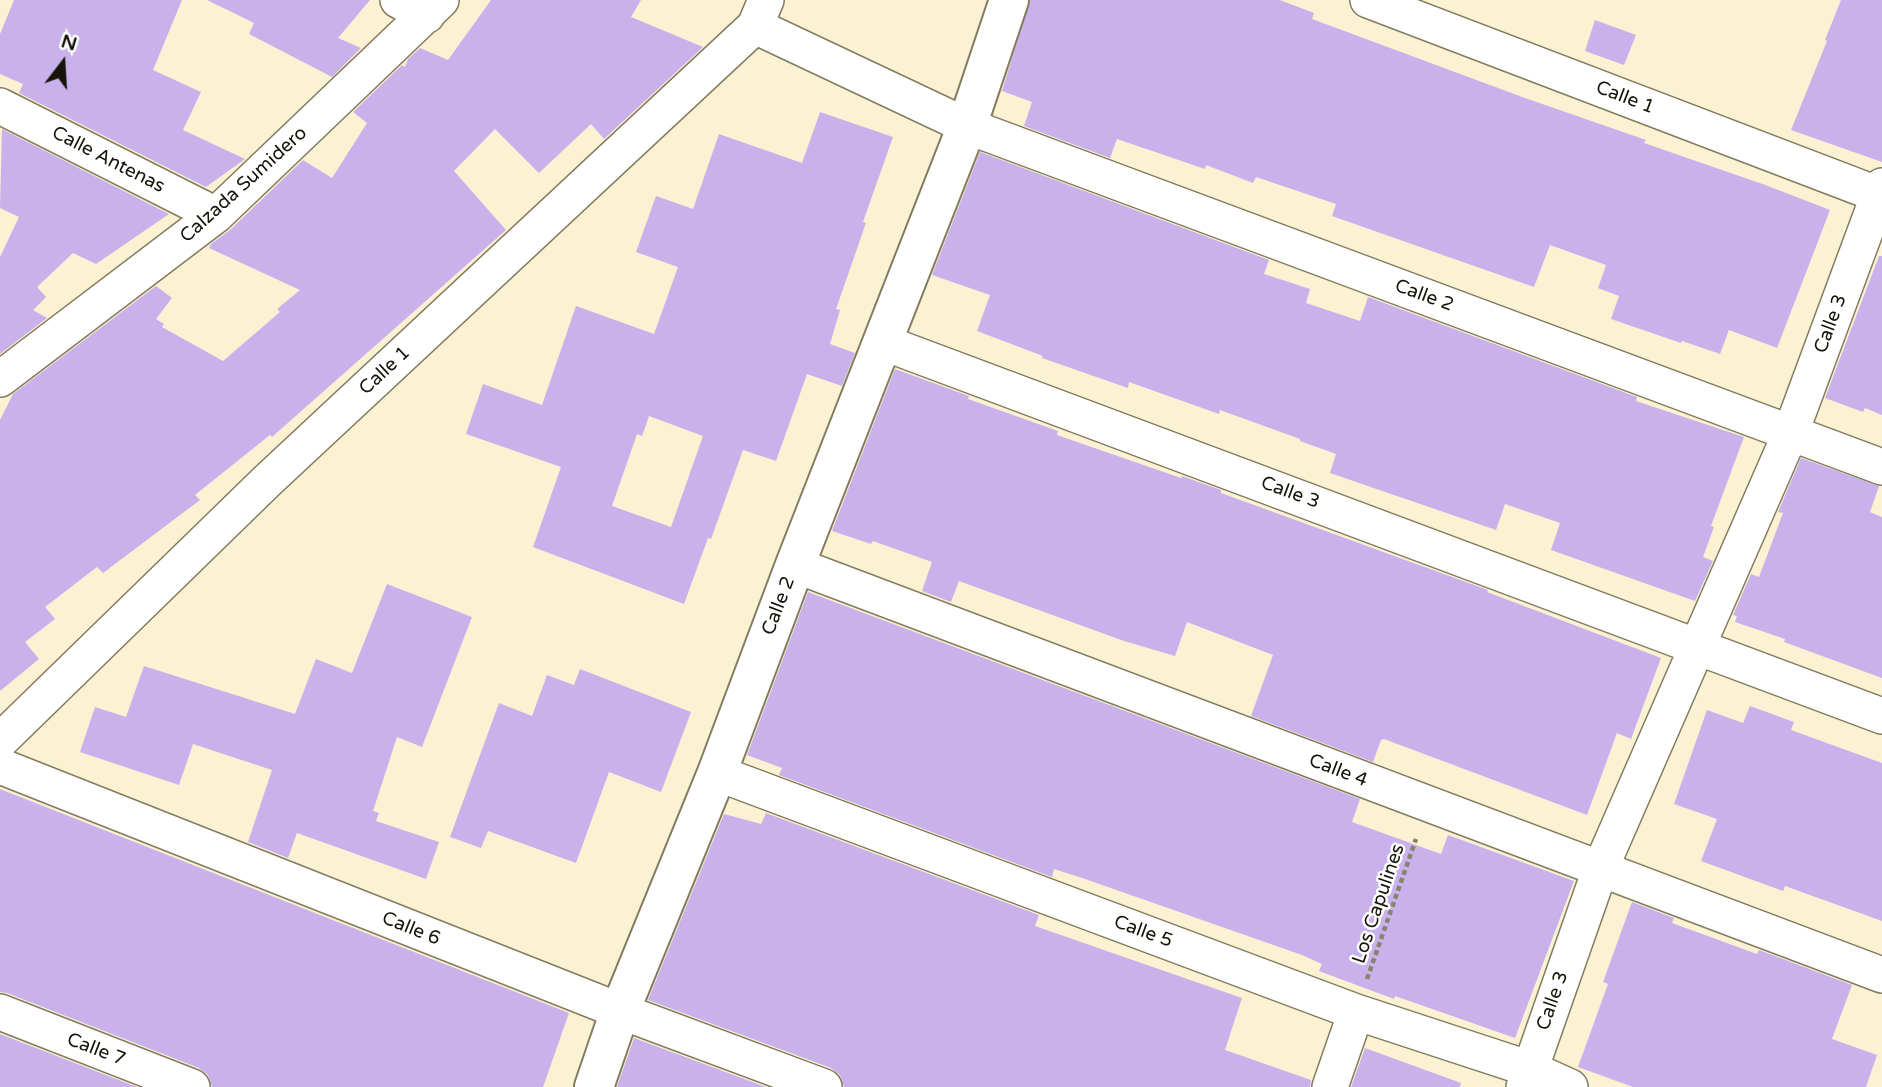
<!DOCTYPE html>
<html>
<head>
<meta charset="utf-8">
<style>
	body { margin:0 }
	#map { position:relative; width:1882px; height:1087px; overflow:hidden; background:#faf2d2; font-family:"Varela Round",sans-serif }
	canvas { display:block }
	.north { position:absolute; left:28px; top:28px; width:70px; height:70px; -webkit-text-stroke:5px #fff; paint-order:stroke; rotate:17deg; font-size:19px; font-weight:700; line-height:28px; text-align:center; color:#161409 }
	.north::after { content:''; display:block; margin:auto; width:24px; height:32px; background:#161409; clip-path:polygon(50% 0,100% 100%,50% 72%,0 100%) }
</style>
</head>
<body>
<div id="map">
<canvas width="1882" height="1087"></canvas>
<div class="north">N</div>
</div>
<script>
const ctx = document.querySelector('canvas').getContext('2d');
ctx.lineJoin = 'round';
function paint(path, color) {
  ctx.fillStyle = color;
  ctx.fill(path, 'evenodd');
}
function stroke(path, color, width, dash) {
  ctx.strokeStyle = color;
  ctx.lineWidth = width;
  ctx.lineCap = dash ? 'butt' : 'round';
  ctx.setLineDash(dash || []);
  ctx.stroke(path);
}
function label(font, color, halo, rows, align = 'center') {
  ctx.font = font + ' "Varela Round",sans-serif';
  ctx.lineWidth = 5;
  ctx.setLineDash([]);
  ctx.textBaseline = 'middle';
  ctx.strokeStyle = halo;
  ctx.fillStyle = color;
  for (const [text, x, y, turn = 0] of rows) {
    ctx.save();
    ctx.translate(x, y);
    ctx.rotate((+turn || 0) * Math.PI / 180);
    ctx.textAlign = isNaN(turn) ? turn : align;
    if (halo) ctx.strokeText(text, 0, 0);
    ctx.fillText(text, 0, 0);
    ctx.restore();
  }
}
paint(new Path2D(`
	M14 0H182L153 70 201 92 183 130 245 159 206 187 19 93 23 84 0 74V34Z
	M207 0H370L338 38 361 48 332 77 249 34 254 23Z
	M491 0H641L631 17 703 47 604 139 591 124 539 173 495 129 454 171 506 230 272 437 270 435 195 495 200 500 103 573 97 567 45 607 55 619 25 642 39 659 0 691V420L13 394 156 286 172 298 156 319 164 324 162 327 223 361 280 312 277 309 300 290 209 248 211 244 230 230 303 160 332 178 367 123 353 112 402 65 405 67 408 59 420 48 448 60Z
	M1030 0H1280L1314 13 1312 19 1525 98 1646 140 1644 143 1768 186 1830 210 1777 348 1729 330 1720 354 1682 341 1681 343 1611 319 1619 296 1598 288 1606 265 1550 245 1534 287 1332 216 1336 204 1256 177 1253 183 1206 165 1205 169 1117 139 1110 158 1024 126 1032 102 1002 91Z
	M1841 0H1882V162L1791 130 1827 41 1825 40Z
	M1595 20 1636 35 1624 65 1585 51Z
	M820 112 893 137 863 222 866 223 836 309 840 310 830 344 855 353 842 386 807 374 776 461 743 450 711 539 708 538 684 604 533 547 561 467 466 434 483 384 542 405 576 306 654 334 678 267 636 252 656 196 693 209 719 134 802 163ZM649 416 703 436 671 527 612 506 637 434 642 436Z
	M2 129 169 214 96 264 73 253 37 287 46 297 33 310 47 318 0 354V257L19 217 0 208Z
	M980 152 1269 260 1264 274 1310 289 1306 303 1360 321 1368 297 1637 397 1636 401 1744 437 1711 526 1714 527 1703 557 1713 561 1695 601 1551 550 1560 523 1505 504 1496 530 1330 473 1336 454 1300 441V439L1220 410 1219 414 1129 382 1128 388 1042 358 1043 356 977 331 990 295 932 275Z
	M1879 256H1882V415L1865 408 1863 412 1825 398Z
	M895 369 969 396 968 399 1058 431 1057 435 1181 478 1182 476 1221 490V493L1488 590 1487 592 1661 658 1631 739 1617 733 1587 815 1384 739 1381 740 1373 762 1251 716 1273 655 1187 622 1175 656 1124 641 959 581 951 602 922 591 932 562 873 541 871 544 832 531Z
	M1801 458 1879 486 1870 512 1882 517V678L1784 642 1785 639 1735 622 1737 616 1733 615 1751 574 1759 577 1783 513 1778 512Z
	M387 584 472 617 422 747 397 737 373 811 379 813 376 821 439 842 426 879 297 833 288 858 248 842 272 770 193 744 179 785 80 752 95 707 126 717 144 666 295 714 316 659 352 673Z
	M808 592 1360 799 1352 822 1441 854 1448 835 1574 881 1515 1038 1395 996 1394 999 1319 971 1322 964 1302 955 1085 879 1054 869 1052 877 779 775 782 768 747 755Z
	M580 669 691 712 661 792 609 772 576 863 488 831 481 848 450 837 499 703 532 716 547 675 574 685Z
	M1750 706 1794 722 1791 730 1882 763V921L1785 886 1783 891 1701 861 1717 819 1674 804 1707 710 1743 723Z
	M0 789 569 1013 543 1087H212L208 1075 199 1068 7 993 0 992Z
	M766 813 1039 915 1035 926 1242 998 1225 1050 1311 1080 1310 1087H844L840 1075 831 1068 648 1000 724 814 761 824Z
	M1632 902 1674 918 1672 923 1757 954 1759 950 1852 985 1832 1039 1877 1055 1866 1087H1633L1578 1067 1608 984 1603 982Z
	M0 1034 137 1087H0Z
	M634 1038 766 1087H617Z
	M1365 1048 1461 1083 1460 1087H1351Z`), '#c9b1ec');
const minor = new Path2D(`
	M398 0 427 15
	M1368 0 1882 196
	M755 26 967 126 1882 467
	M0 106 216 215
	M882 342 1882 716
	M0 379 216 215 441 0
	M795 565 1882 975
	M0 741 267 481 755 26 766 0
	M0 766 620 1011 824 1087
	M717 773 1356 1012 1530 1069 1570 1087
	M0 1012 192 1087
	M1330 1087 1356 1012
	M1524 1087 1601 867 1791 432 1882 186`);
const tertiary = new Path2D(`
	M594 1087 620 1011 717 773 795 565 967 126 1009 0`);
stroke(minor, '#837b5f', 38);
stroke(tertiary, '#837b5f', 42);
stroke(new Path2D(`
	M1367 979 1416 839`), '#87836d', 4.5, [5, 3.5]);
stroke(minor, '#fff', 35);
stroke(tertiary, '#fff', 38);
label('19px', '#161409', '#fff', [
	["Calle 1",1625,98,21],
	["Calle Antenas",108,160,27],
	["Calzada Sumidero",244,185,-42],
	["Calle 2",1424,296,20],
	["Calle 3",1831,324,-70],
	["Calle 1",385,371,-43],
	["Calle 3",1290,493,20],
	["Calle 2",779,606,-69],
	["Calle 4",1338,771,21],
	["Los Capulines",1379,904,-71],
	["Calle 6",411,929,22],
	["Calle 5",1143,932,20],
	["Calle 3",1553,1001,-71],
	["Calle 7",96,1050,21]
]);
</script>
</body>
</html>
